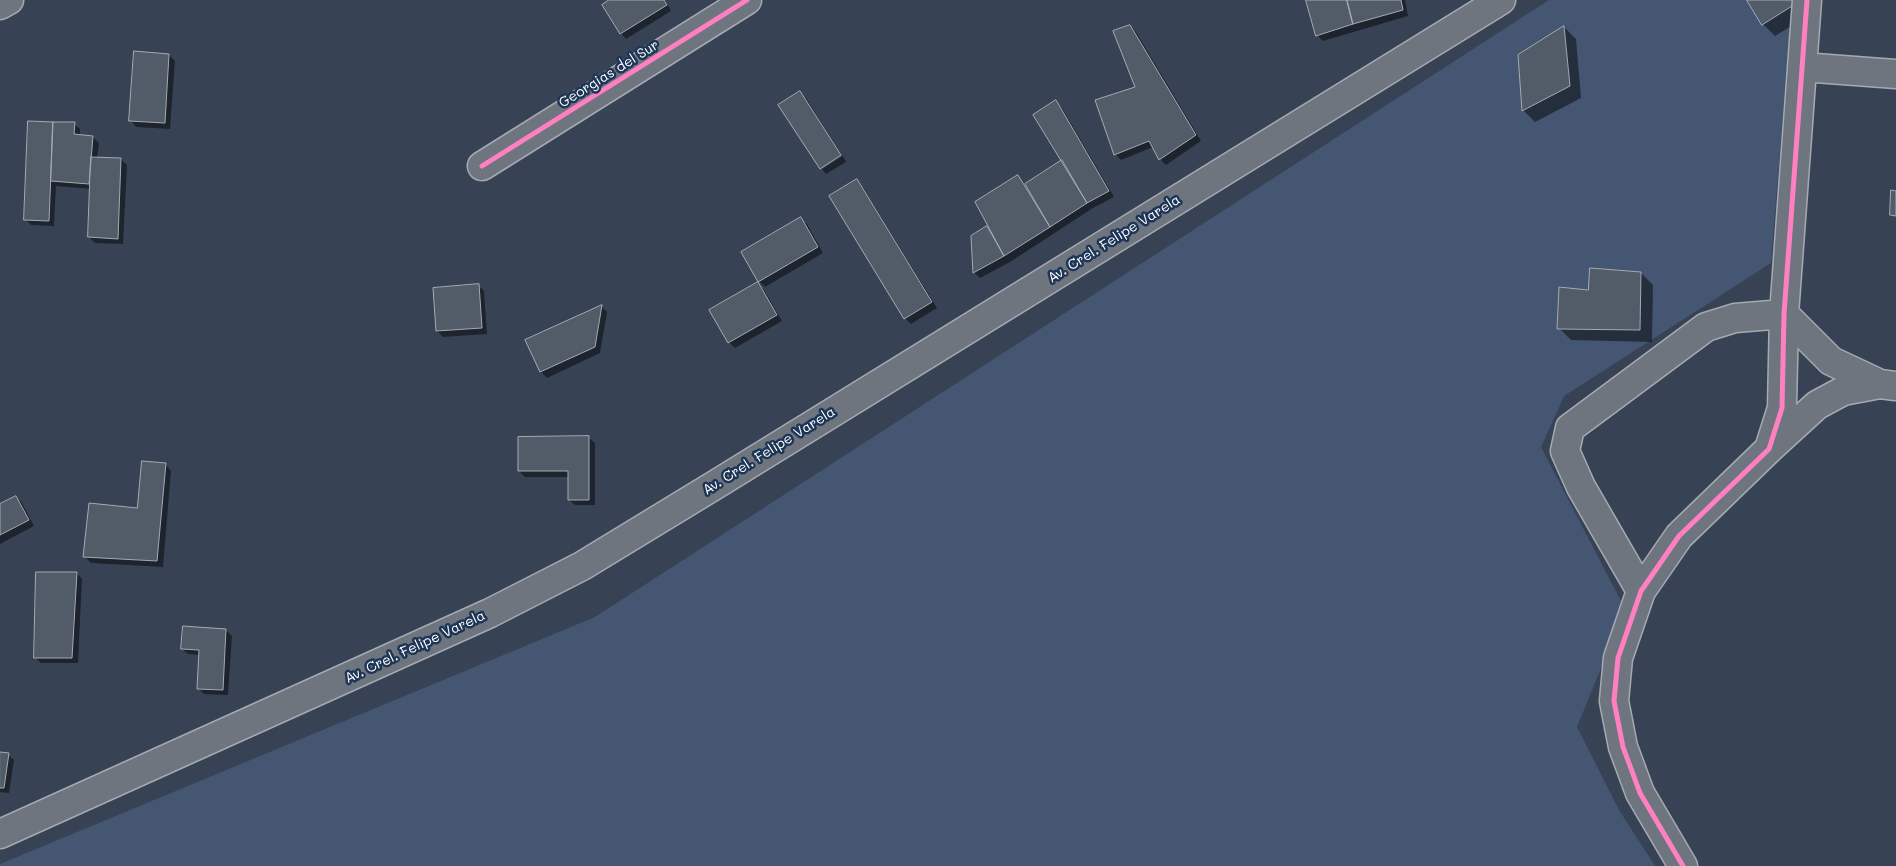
<!DOCTYPE html>
<html>
<head>
<meta charset="utf-8">
<style>
	body { margin:0 }
	canvas { display:block; background:#374354 }
</style>
</head>
<body>
<canvas width="1896" height="866"></canvas>
<script>
const ctx = document.querySelector('canvas').getContext('2d');
ctx.lineJoin = 'round';
function paint(path, color) {
  ctx.fillStyle = color;
  ctx.fill(path, 'evenodd');
}
function stroke(path, color, width, dash) {
  ctx.strokeStyle = color;
  ctx.lineWidth = width;
  ctx.lineCap = dash ? 'butt' : 'round';
  ctx.setLineDash(dash || []);
  ctx.stroke(path);
}
function label(font, color, halo, rows, align = 'center') {
  ctx.font = font + ' Mali,sans-serif';
  ctx.lineWidth = 5;
  ctx.setLineDash([]);
  ctx.textBaseline = 'middle';
  ctx.strokeStyle = halo;
  ctx.fillStyle = color;
  for (const [text, x, y, turn = 0] of rows) {
    ctx.save();
    ctx.translate(x, y);
    ctx.rotate((+turn || 0) * Math.PI / 180);
    ctx.textAlign = isNaN(turn) ? turn : align;
    if (halo) ctx.strokeText(text, 0, 0);
    ctx.fillText(text, 0, 0);
    ctx.restore();
  }
}
paint(new Path2D(`
	M1549 0H1792L1771 263 1564 396 1541 447 1625 609 1577 727 1619 810 1655 866H0V864L595 617Z`), '#445671');
paint(new Path2D(`
	M612 0H665L671 11 626 39 621 33Z
	M1307 0H1405L1408 16 1323 41 1317 35Z
	M1749 0H1803L1811 14 1775 36 1763 24Z
	M1130 26 1136 32 1201 141 1166 165 1160 159 1153 147 1121 160 1115 154 1136 88Z
	M1564 27 1576 39 1581 98 1535 122 1523 110 1519 56Z
	M169 55 175 61 170 129 136 127 131 121Z
	M800 93 806 98 841 154 820 168Z
	M1056 102 1062 108 1114 197 1093 208 1010 262 980 278 975 273 972 236 989 226 1018 177 1026 185 1063 160Z
	M29 122 74 124 80 129V136L93 137 99 143 97 158 121 159 127 165 123 244 95 243 89 237 91 189 56 186 54 226 31 225 25 219Z
	M843 156 846 162 826 174 822 169Z
	M857 180 862 186 937 308 911 324 905 318Z
	M801 219 807 224 823 253 765 287 759 281 743 252Z
	M1641 273 1653 285 1652 342 1571 340 1559 328 1590 291Z
	M758 284 764 290 782 321 735 348 729 342Z
	M479 286 484 291 487 334 443 337 437 331 434 289Z
	M602 307 607 312 600 353 547 378 541 372 527 341Z
	M589 438 595 443V505H575L569 500V477H525L519 471Z
	M166 465 171 471 163 567 91 563 85 557 138 509Z
	M16 497 22 503 34 526 0 544V506Z
	M77 573 82 579 78 663H41L35 657Z
	M226 630 232 636 228 695 204 694 198 688 200 655 188 654 182 649Z
	M0 754 8 755 14 760 9 793 0 792Z`), '#0007');
const building = new Path2D(`
	M609 0H664L667 5 620 34 602 5Z
	M1306 0H1347L1353 24 1316 36Z
	M1347 0H1401L1403 10 1353 24Z
	M1747 0H1799L1800 1 1762 25Z
	M1130 25 1196 135 1159 160 1149 141 1114 155 1095 100 1135 87 1113 31Z
	M1564 26 1570 86 1522 111 1518 55Z
	M134 51 169 54 165 123 129 121Z
	M800 91 841 155 820 169 778 105Z
	M1056 100 1109 191 1087 203 1033 115Z
	M28 121 53 122 49 221 24 220Z
	M53 122H75L74 134 93 136 89 184 51 181Z
	M91 157 121 158 118 239 88 237Z
	M1062 160 1087 203 1050 227 1025 184Z
	M1018 175 1050 227 1004 256 975 202Z
	M857 179 932 302 904 319 829 196Z
	M1891 190 1896 191V216L1890 215Z
	M801 217 818 247 758 282 741 252Z
	M987 226 1004 256 973 273 971 236Z
	M1590 268 1641 272 1640 330 1557 329 1559 287 1588 290Z
	M758 282 777 315 728 343 709 310Z
	M479 284 482 328 436 331 433 288Z
	M602 305 595 347 540 372 525 340Z
	M589 436V500H568V471H518V437Z
	M142 461 166 463 157 561 83 557 89 503 137 508Z
	M16 496 29 520 0 535V504Z
	M36 572H77L72 658H34Z
	M183 626 226 629 223 690 197 689 199 650 181 649Z
	M0 752 9 753 4 788H0Z`);
paint(building, '#525b68');
stroke(building, '#a5aab2', 1);
const minor = new Path2D(`
	M0 5 9 0
	M1802 67 1896 74
	M482 166 747 0
	M1770 448 1817 405 1843 391 1880 384
	M1641 591 1581 487 1565 451 1570 428 1706 327 1735 318 1784 314 1831 361 1880 384 1896 386
	M1683 866 1640 793 1623 747 1614 701 1618 658 1641 591 1679 536 1769 449 1782 408 1784 314 1807 0`);
const major = new Path2D(`
	M0 834 490 613 582 566 715 485 1501 0`);
stroke(minor, '#a5aab2', 31);
stroke(major, '#a5aab2', 31);
stroke(minor, '#6f757e', 28);
stroke(major, '#6f757e', 28);
stroke(new Path2D(`
	M482 166 747 0
	M1683 866 1640 793 1623 747 1614 701 1618 658 1641 591 1679 536 1769 449 1782 408 1784 314 1807 0`), '#ff80c0', 5);
label('14px', '#fff', '#1d3557', [
	["Georgias del Sur",609,74,-32],
	["Av. Crel. Felipe Varela",1114,239,-32],
	["Av. Crel. Felipe Varela",769,451,-32],
	["Av. Crel. Felipe Varela",415,647,-25]
]);
</script>
</body>
</html>
